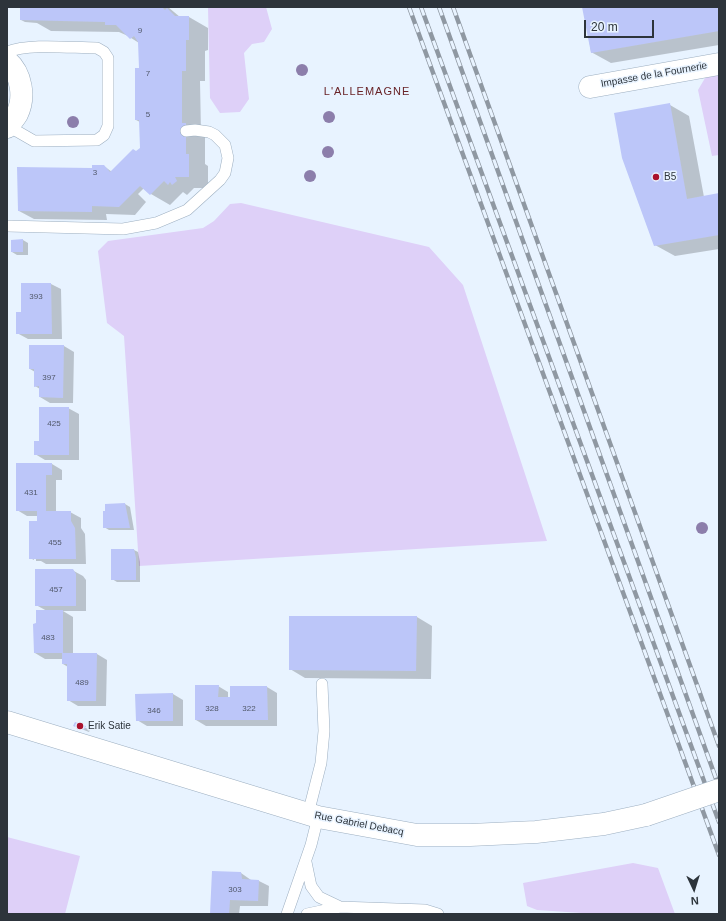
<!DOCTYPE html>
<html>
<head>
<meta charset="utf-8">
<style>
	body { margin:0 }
	#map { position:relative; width:726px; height:921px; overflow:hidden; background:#e8f3ff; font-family:Helvetica,sans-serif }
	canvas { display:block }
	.frame { position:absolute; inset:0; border:8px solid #2d343b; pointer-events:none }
	.north { position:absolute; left:674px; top:869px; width:40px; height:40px; -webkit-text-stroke:3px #e8f3ff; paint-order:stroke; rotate:176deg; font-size:11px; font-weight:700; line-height:16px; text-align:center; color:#2d343b }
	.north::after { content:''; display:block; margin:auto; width:14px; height:18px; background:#2d343b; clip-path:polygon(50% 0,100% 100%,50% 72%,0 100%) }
	.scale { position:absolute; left:584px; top:20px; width:70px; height:18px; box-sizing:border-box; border:2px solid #2d343b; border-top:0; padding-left:5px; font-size:12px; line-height:14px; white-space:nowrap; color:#2d343b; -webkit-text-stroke:3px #e8f3ff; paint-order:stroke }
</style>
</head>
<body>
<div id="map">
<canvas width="726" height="921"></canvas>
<div class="frame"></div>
<div class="north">N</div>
<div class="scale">20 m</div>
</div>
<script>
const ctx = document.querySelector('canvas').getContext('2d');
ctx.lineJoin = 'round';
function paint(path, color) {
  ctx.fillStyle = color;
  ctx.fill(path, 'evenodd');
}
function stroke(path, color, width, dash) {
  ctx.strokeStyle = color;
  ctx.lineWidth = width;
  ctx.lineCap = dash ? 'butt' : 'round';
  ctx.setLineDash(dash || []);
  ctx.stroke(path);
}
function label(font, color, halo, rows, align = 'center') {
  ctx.font = font + ' Helvetica,sans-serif';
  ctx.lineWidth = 3;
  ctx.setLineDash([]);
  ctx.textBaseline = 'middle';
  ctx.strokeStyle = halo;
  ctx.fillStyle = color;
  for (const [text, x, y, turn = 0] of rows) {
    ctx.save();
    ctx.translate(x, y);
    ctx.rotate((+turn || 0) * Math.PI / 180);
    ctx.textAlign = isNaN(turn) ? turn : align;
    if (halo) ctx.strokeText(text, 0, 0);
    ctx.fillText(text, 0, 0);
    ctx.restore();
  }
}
paint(new Path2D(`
	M208 7H266L272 29 264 42 252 44 244 53 249 99 240 112 220 113 210 98Z
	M719 71V155L712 156 698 90 708 73Z
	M241 203 429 247 463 285 547 541 139 566 124 336 107 323 98 251 108 241 203 228 214 221 230 204Z
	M7 837 80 856 65 914H7Z
	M633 863 658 868 675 914H597L537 910 527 906 523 883Z`), '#ded0f8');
paint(new Path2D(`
	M21 7H168L180 17H189L208 28V50L205 51V81H200L201 133 205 135V164L208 166V188H194L187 195 183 192 170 205 151 194 144 188 138 194 146 202 135 215 106 214 107 220 34 219 19 211 93 168 104 166 112 172 141 148 140 122 136 120 140 69 139 43 128 36 119 32 51 31 37 23 25 22 21 20Z
	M584 7H719V45L611 63 591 52Z
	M670 105 689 116 704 197 719 194V249L675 256 655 245Z
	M23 240 28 243V255H17L12 252Z
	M22 284H51L61 289 62 339H28L17 333 22 313Z
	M64 346 74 352 73 403H50L40 397V389L35 386V372L30 369Z
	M68 408 79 414V460H45L35 454 40 442Z
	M17 464H52L62 470V480H56V512H70L81 518V528L85 534 86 564H46L41 561H36L35 535H33L34 560 30 558V522H38V516H27L17 510Z
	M125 504 130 507 134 530H109L104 527Z
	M134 550 138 552 140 562V582H117L112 579Z
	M72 570 83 576 86 580V611H63L73 617V654H97L107 660 106 706H78L68 700V667L63 664V659H45L35 653 37 624 47 611 36 605Z
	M417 617 432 626 431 679 305 678 290 669Z
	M218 686 228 692V698L267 687 277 693V726H206L196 720Z
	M173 694 183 700V726H147L137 720Z
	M75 723 90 730 89 732 74 726Z
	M241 873 251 880 259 881 269 886 268 906H240L239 914H211Z`), '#0003');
paint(new Path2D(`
	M20 7H162L165 10 167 8 175 16H189V40H186V71H182V123H186V154H189V177H175L177 181 172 185 170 182 168 185 164 181 150 195 140 186 119 207 92 206V212L18 211 17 167 92 168V165H104L110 172 133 149 136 151 140 148 139 120H135V68H139L138 42 134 36 130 39 116 25H105V22L20 20Z
	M582 7H719V31L591 53Z
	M670 103 687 199 719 193V235L654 246 622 158 614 113Z
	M23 239V252H11V240Z
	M21 283H51L52 334H16V312H21Z
	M29 345H64L63 398 39 397V386L34 387V369H29Z
	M39 407H69V455H34V441H39Z
	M16 463H52V475H46V511H71V521L75 528 76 559H29V521H37V511H16Z
	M125 503 130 528H103V511H105V504Z
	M111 549H134L136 558V580H111Z
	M35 569H73L76 574V606H35Z
	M36 610H63V653H97L96 701H67V664H62V653H34L33 624 36 623Z
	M289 616H417L416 671 289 670Z
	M195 685H219L218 697H230V686H267L268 720H195Z
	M173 693V721H136L135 694Z
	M75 722 86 726 84 730 73 726Z
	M212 871 241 872 242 879 259 880 258 901 230 900 229 914H210Z`), '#bcc6f9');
const lane = new Path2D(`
	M7 52C30 43 71 48 97 48L104 52 108 58V126L104 135 97 140 34 141 8 126
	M7 226 123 229 156 223 187 210 220 180 225 173 228 158 225 145 215 135 209 132 195 130 186 131
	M308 814 321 763 324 731 322 684
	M306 862 311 886 319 897 340 907
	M287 914 311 845 318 817
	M307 914 340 907 425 910 438 914`);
const street = new Path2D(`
	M590 87 719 64`);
const secondary = new Path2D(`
	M7 61C22 74 25 98 17 114 14 119 10 123 7 127
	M7 722 318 817 417 835H470L536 832 604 824 646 815`);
stroke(lane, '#9dafc1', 12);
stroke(street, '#9dafc1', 23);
stroke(secondary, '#9dafc1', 23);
stroke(lane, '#fff', 11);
stroke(street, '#fff', 22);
stroke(secondary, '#fff', 22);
const rail = new Path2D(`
	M409 7 719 855
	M421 7 719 822
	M439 7 719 787
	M453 7 719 746`);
stroke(rail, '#8f98a2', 4.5);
stroke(rail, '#e8f3ff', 3, [9]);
const secondaryBridge = new Path2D(`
	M646 815 719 790`);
stroke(secondaryBridge, '#9dafc1', 23, []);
stroke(secondaryBridge, '#fff', 22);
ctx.fillStyle = '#8c7eab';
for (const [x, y] of [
	[302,70],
	[329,117],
	[73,122],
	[328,152],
	[310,176],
	[702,528]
]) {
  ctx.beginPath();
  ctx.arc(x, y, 6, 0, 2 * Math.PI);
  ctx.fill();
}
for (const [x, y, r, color] of [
	[656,177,4,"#a9112d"],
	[80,726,4,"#a9112d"]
]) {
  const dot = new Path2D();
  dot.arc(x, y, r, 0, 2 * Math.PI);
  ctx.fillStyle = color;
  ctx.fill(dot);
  stroke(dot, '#e8f3ff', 1.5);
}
label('8px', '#51586a', null, [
	["9",140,31],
	["7",148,74],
	["5",148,115],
	["3",95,173],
	["393",36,297],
	["397",49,378],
	["425",54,424],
	["431",31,493],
	["455",55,543],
	["457",56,590],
	["483",48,638],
	["489",82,683],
	["328",212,709],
	["322",249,709],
	["346",154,711],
	["303",235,890]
]);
label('10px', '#2d343b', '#e8f3ff', [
	["Impasse de la Fournerie",654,75,-10],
	["Rue Gabriel Debacq",359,824,11]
]);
label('10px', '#2d343b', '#e8f3ff', [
	["B5",664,177],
	["Erik Satie",88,726]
], 'left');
ctx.letterSpacing = '1px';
label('11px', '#682226', '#e8f3ff', [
	["L'ALLEMAGNE",367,92]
]);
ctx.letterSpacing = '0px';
</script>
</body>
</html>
